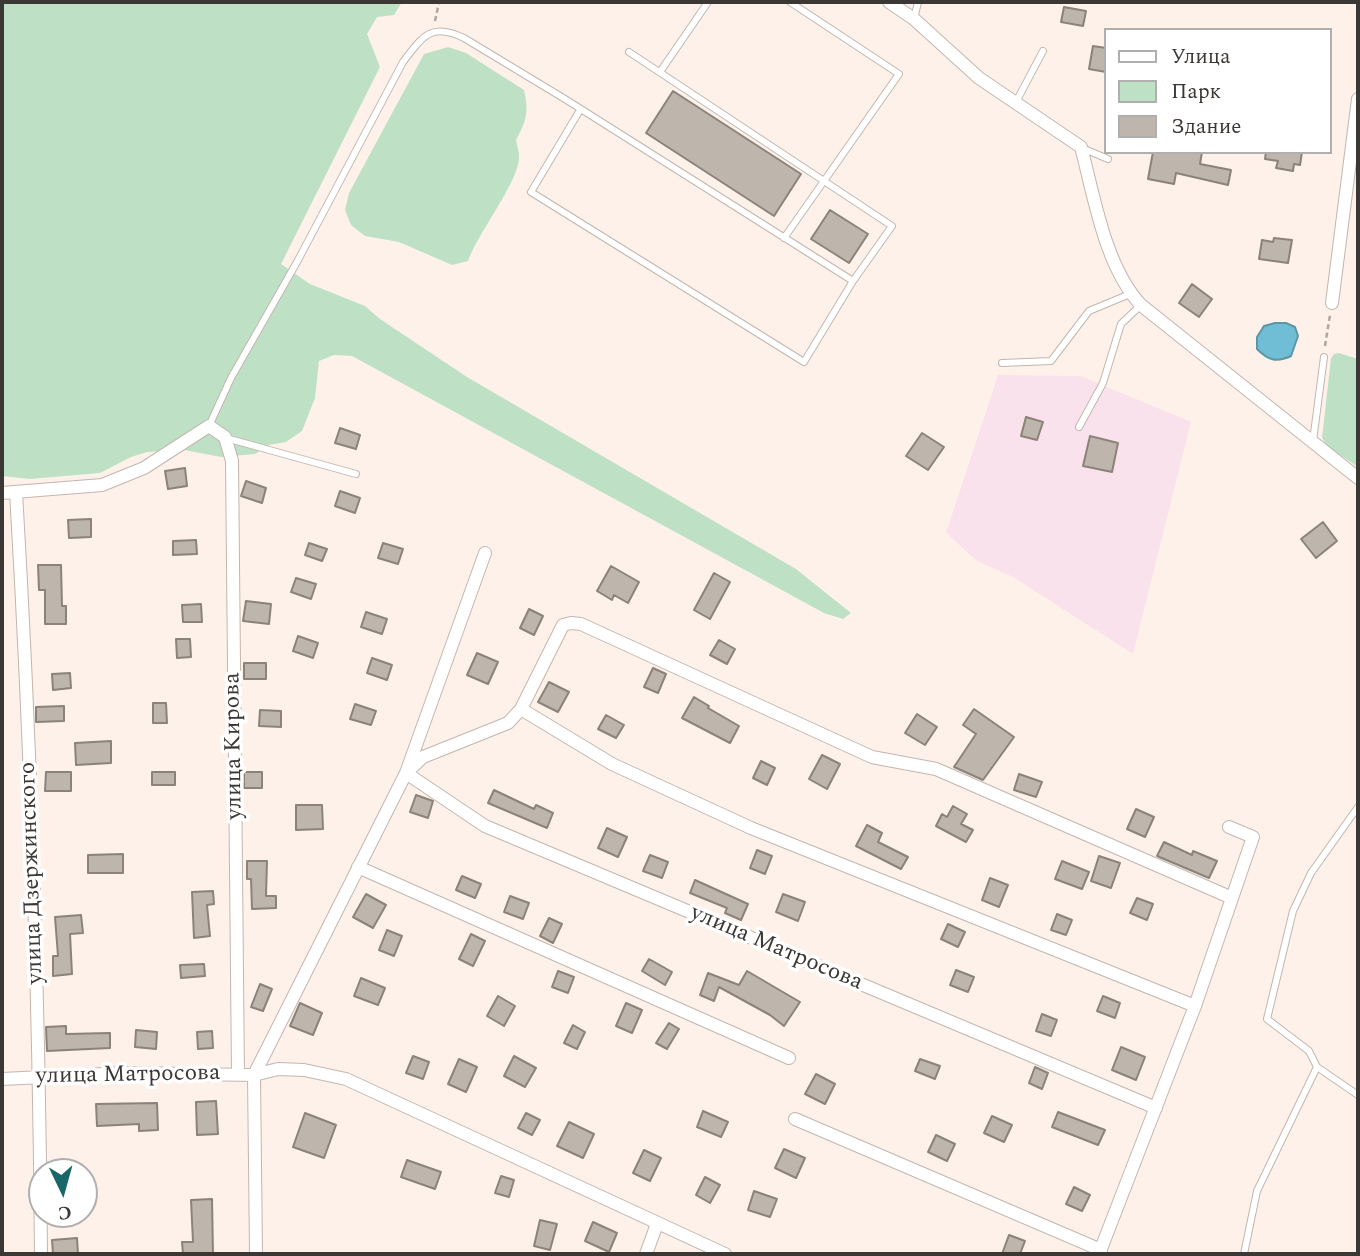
<!DOCTYPE html>
<html>
<head>
<meta charset="utf-8">
<style>
	body { margin:0 }
	#map { position:relative; width:1360px; height:1256px; overflow:hidden; background:#fef1ea; font-family:Spectral,serif }
	canvas { display:block }
	.frame { position:absolute; inset:0; border:4px solid #3b3734; pointer-events:none }
	.legend { position:absolute; left:1104px; top:28px; width:228px; height:126px; box-sizing:border-box; background:#fff; border:2px solid #b1afae; margin:0; padding:9px 12px; list-style:none; font-size:21px; color:#3b3734 }
	.legend li { display:flex; align-items:center; gap:14px; height:35px }
	.legend b { width:35px; border:2px solid #b1afae }
	.north { position:absolute; left:28px; top:1158px; width:70px; height:70px; box-sizing:border-box; background:#fff; border:2px solid #b1afae; border-radius:50%; rotate:175deg; font-size:19px; font-weight:700; line-height:28px; text-align:center; color:#3b3734 }
	.north::after { content:''; display:block; margin:auto; width:24px; height:32px; background:#196766; clip-path:polygon(50% 0,100% 100%,50% 72%,0 100%) }
</style>
</head>
<body>
<div id="map">
<canvas width="1360" height="1256"></canvas>
<div class="frame"></div>
<ul class="legend">
<li><b style="height:9px;background:#fff"></b>Улица</li>
<li><b style="height:19px;background:#bee1c6"></b>Парк</li>
<li><b style="height:19px;background:#beb6ac"></b>Здание</li>
</ul>
<div class="north">С</div>
</div>
<script>
const ctx = document.querySelector('canvas').getContext('2d');
ctx.lineJoin = 'round';
function paint(path, color) {
  ctx.fillStyle = color;
  ctx.fill(path, 'evenodd');
}
function stroke(path, color, width, dash) {
  ctx.strokeStyle = color;
  ctx.lineWidth = width;
  ctx.lineCap = dash ? 'butt' : 'round';
  ctx.setLineDash(dash || []);
  ctx.stroke(path);
}
function label(font, color, halo, rows, align = 'center') {
  ctx.font = font + ' Spectral,serif';
  ctx.lineWidth = 7;
  ctx.setLineDash([]);
  ctx.textBaseline = 'middle';
  ctx.strokeStyle = halo;
  ctx.fillStyle = color;
  for (const [text, x, y, turn = 0] of rows) {
    ctx.save();
    ctx.translate(x, y);
    ctx.rotate((+turn || 0) * Math.PI / 180);
    ctx.textAlign = isNaN(turn) ? turn : align;
    if (halo) ctx.strokeText(text, 0, 0);
    ctx.fillText(text, 0, 0);
    ctx.restore();
  }
}
paint(new Path2D(`
	M998 375 1081 376 1191 422 1133 654 1013 577 977 561 946 533Z`), '#fae2ed');
paint(new Path2D(`
	M2 2H402L394 15 377 17 367 34 380 67 281 264 310 284 365 306 380 319 467 377 796 569 851 613 843 619 824 613 352 356 334 355 319 361 315 398 302 431 286 442 269 445 255 454 221 457 184 450 147 452 131 457 100 473 30 479 2 476Z
	M448 47 466 53 524 90C529 112 527 120 516 140 517 145 519 151 519 156 520 181 478 232 468 261L452 265 399 242 365 236 351 225 345 210 349 193 424 54Z
	M1339 353 1358 359V467L1327 446 1322 438 1331 358 1334 354Z`), '#bee1c6');
const water = new Path2D(`
	M1275 323H1286L1295 327 1298 336 1291 356C1276 363 1268 360 1257 349V337L1264 326Z`);
paint(water, '#6fbed6');
stroke(water, '#5f96a5', 2);
const building = new Path2D(`
	M1064 7 1086 11 1083 26 1061 22Z
	M1093 46 1106 48V72L1089 69Z
	M673 91 801 174 774 216 646 133Z
	M1153 152H1202L1200 164 1231 170 1228 185 1176 173 1174 184 1148 179Z
	M1266 152H1302L1300 165 1294 164 1293 171 1276 168 1278 161 1265 159Z
	M830 210 868 234 849 263 811 239Z
	M1274 238 1292 240 1288 263 1259 259 1262 240 1273 242Z
	M1192 284 1212 299 1199 317 1179 303Z
	M1026 417 1043 422 1037 440 1021 436Z
	M340 428 360 435 356 449 335 443Z
	M922 433 944 447 928 470 906 456Z
	M1090 436 1118 443 1112 472 1083 466Z
	M185 468 187 486 168 489 165 471Z
	M246 481 266 488 262 503 241 496Z
	M340 491 360 498 355 513 335 506Z
	M91 519V537L69 538 68 520Z
	M1323 522 1337 541 1316 558 1301 539Z
	M196 540 197 554 173 555V541Z
	M309 543 327 549 322 561 305 555Z
	M383 543 403 549 398 564 378 558Z
	M38 565H61L62 606H66V624H45V590H39Z
	M611 566 639 582 628 603 614 595 612 600 597 591Z
	M714 573 730 582 710 619 694 610Z
	M296 578 316 584 311 599 291 592Z
	M246 601 271 604 269 624 243 621Z
	M201 604 202 622H183L182 605Z
	M529 609 543 616 534 635 520 628Z
	M366 612 387 619 382 634 361 627Z
	M298 636 318 643 313 658 293 651Z
	M176 639H190L191 657 177 658Z
	M719 640 735 649 727 664 710 655Z
	M477 653 498 662 488 684 467 675Z
	M372 658 392 665 387 680 367 673Z
	M244 663H266V679H244Z
	M653 668 666 674 658 693 644 687Z
	M70 673 71 688 53 690 52 674Z
	M549 682 569 692 558 712 538 702Z
	M694 697 709 706 708 708 739 726 730 743 682 718Z
	M153 703H166L167 723H153Z
	M355 704 376 711 371 725 350 719Z
	M64 706V721L36 722V707Z
	M974 709 1014 737 983 780 954 767 976 734 963 725Z
	M260 710 281 711V727L259 726Z
	M917 714 937 727 925 745 905 733Z
	M606 715 624 725 616 738 598 729Z
	M111 741V763L76 765 75 743Z
	M822 755 840 764 827 789 809 779Z
	M761 761 775 768 767 785 753 778Z
	M46 772H71V791H45Z
	M152 772H175V785H152Z
	M244 772H262V788H244Z
	M1019 774 1042 782 1036 797 1014 790Z
	M494 790 534 809 536 805 553 813 547 828 488 803Z
	M416 795 433 801 428 818 410 812Z
	M296 805H322L323 829 296 830Z
	M953 806 967 814 961 824 973 830 966 842 936 826 942 814 947 817Z
	M1136 809 1154 817 1145 837 1127 829Z
	M867 825 882 833 878 842 908 857 901 869 856 846Z
	M607 828 627 837 618 857 598 848Z
	M1164 842 1192 855 1193 851 1217 861 1209 878 1157 856Z
	M757 850 772 856 765 874 750 868Z
	M123 854V873H88V855Z
	M650 855 668 862 662 878 643 871Z
	M1099 856 1120 863 1111 888 1091 881Z
	M247 861H267L266 896H276V908L252 909 251 879H247Z
	M1062 861 1089 872 1082 889 1055 879Z
	M462 876 481 884 475 898 456 890Z
	M990 878 1008 885 999 907 982 900Z
	M695 880 748 904 741 920 725 913 727 908 690 893Z
	M213 891 214 904 207 905 210 936 194 938 192 892Z
	M366 894 386 905 373 928 353 917Z
	M783 894 805 902 798 921 776 912Z
	M510 896 529 903 523 919 504 912Z
	M1137 898 1153 904 1147 920 1130 913Z
	M1057 914 1072 920 1066 935 1051 930Z
	M81 915 83 933 70 934 72 974 53 976V956H58L55 917Z
	M549 918 562 924 553 943 540 936Z
	M948 924 965 932 958 947 941 939Z
	M387 930 402 936 394 956 379 950Z
	M471 934 485 941 473 966 459 959Z
	M649 959 672 972 665 985 642 971Z
	M204 964 205 976 181 978 180 965Z
	M956 970 974 977 968 992 950 985Z
	M558 971 574 977 568 993 552 987Z
	M747 971 800 1002 784 1026 770 1015 719 987 714 1001 700 995 708 973 739 985Z
	M361 978 385 988 378 1005 354 996Z
	M260 984 272 989 263 1011 251 1007Z
	M498 996 515 1006 504 1026 487 1016Z
	M1103 996 1120 1003 1115 1018 1097 1011Z
	M300 1003 322 1013 313 1035 290 1026Z
	M626 1003 642 1010 632 1033 616 1026Z
	M1042 1014 1057 1020 1051 1036 1036 1031Z
	M669 1023 679 1029 667 1049 656 1043Z
	M573 1025 585 1032 577 1049 564 1043Z
	M66 1026V1034L110 1033V1048L47 1051 46 1027Z
	M136 1030 157 1032 156 1049 135 1047Z
	M212 1031 213 1048 198 1049 197 1032Z
	M1121 1047 1145 1057 1136 1080 1112 1070Z
	M413 1056 429 1062 423 1079 406 1073Z
	M514 1056 536 1068 525 1087 504 1076Z
	M459 1059 477 1067 466 1092 448 1084Z
	M920 1059 940 1066 935 1079 915 1071Z
	M1035 1067 1048 1073 1042 1089 1029 1083Z
	M816 1074 835 1084 825 1104 805 1094Z
	M216 1101 218 1134 197 1135 196 1102Z
	M157 1103 158 1130 139 1131V1124L97 1126 96 1104Z
	M703 1111 728 1122 721 1137 697 1127Z
	M1058 1112 1105 1130 1098 1145 1052 1127Z
	M305 1113 336 1125 324 1158 293 1147Z
	M526 1113 540 1120 532 1135 518 1128Z
	M992 1116 1012 1125 1004 1142 984 1133Z
	M569 1122 594 1134 583 1158 557 1146Z
	M936 1135 955 1144 947 1161 928 1152Z
	M784 1149 805 1158 796 1178 775 1168Z
	M644 1150 661 1158 650 1181 633 1173Z
	M407 1160 441 1172 435 1189 401 1177Z
	M501 1176 514 1180 509 1197 495 1193Z
	M705 1177 720 1185 710 1203 696 1195Z
	M1074 1187 1090 1195 1082 1211 1066 1204Z
	M754 1191 777 1199 770 1217 748 1210Z
	M212 1199 213 1254H183L182 1242H193L191 1200Z
	M540 1220 557 1224 550 1250 534 1246Z
	M593 1222 617 1233 609 1252 585 1241Z
	M1009 1235 1025 1241 1020 1254H1002Z
	M77 1238 78 1254H53L52 1240Z`);
paint(building, '#beb6ac');
stroke(building, '#8b837a', 2);
const lane = new Path2D(`
	M914 19 918 2
	M629 52 892 226 853 281
	M660 72 708 2
	M1016 102 1043 51
	M1082 148 1108 159
	M784 238 899 74 790 2
	M1002 363 1051 361 1089 311 1130 294
	M209 426 231 378 297 262 403 62C423 36 431 22 464 38L565 99 853 281 804 362 531 192 580 110
	M1079 427 1103 383 1121 324 1141 305
	M226 438 356 474
	M1313 441 1324 357
	M1358 807 1311 873 1293 911 1267 1019 1309 1051 1317 1067 1358 1095
	M1244 1254 1257 1191 1317 1067`);
const street = new Path2D(`
	M889 2 914 19 979 78 1081 147C1094 196 1105 267 1141 305L1358 478
	M1332 303 1358 99
	M16 492C31 746 39 1000 41 1254
	M2 493 102 485 144 468 209 426 225 437 232 461 238 1074
	M521 709 563 625 571 623 581 624 872 757 936 769 1232 898
	M358 867 789 1058
	M2 1079 125 1073 254 1075 278 1069 304 1070 346 1079 725 1254
	M1156 1108 485 826 406 773 423 757 508 723 521 709 612 764 751 828 1195 1006
	M795 1119 1101 1250
	M256 1254 254 1075 406 773 485 553
	M646 1254 657 1224
	M1099 1254 1195 1006 1253 837 1229 827`);
stroke(lane, '#c2b6af', 8);
stroke(street, '#c2b6af', 14);
stroke(new Path2D(`
	M435 21 439 2
	M1325 346 1330 315`), '#afa6a0', 2.5, [5, 3.5]);
stroke(lane, '#fff', 6);
stroke(street, '#fff', 12);
label('23px', '#3b3734', '#fff', [
	["улица Кирова",235,746,-91],
	["улица Дзержинского",33,873,-92],
	["улица Матросова",776,949,23],
	["улица Матросова",128,1076,-1]
]);
</script>
</body>
</html>
